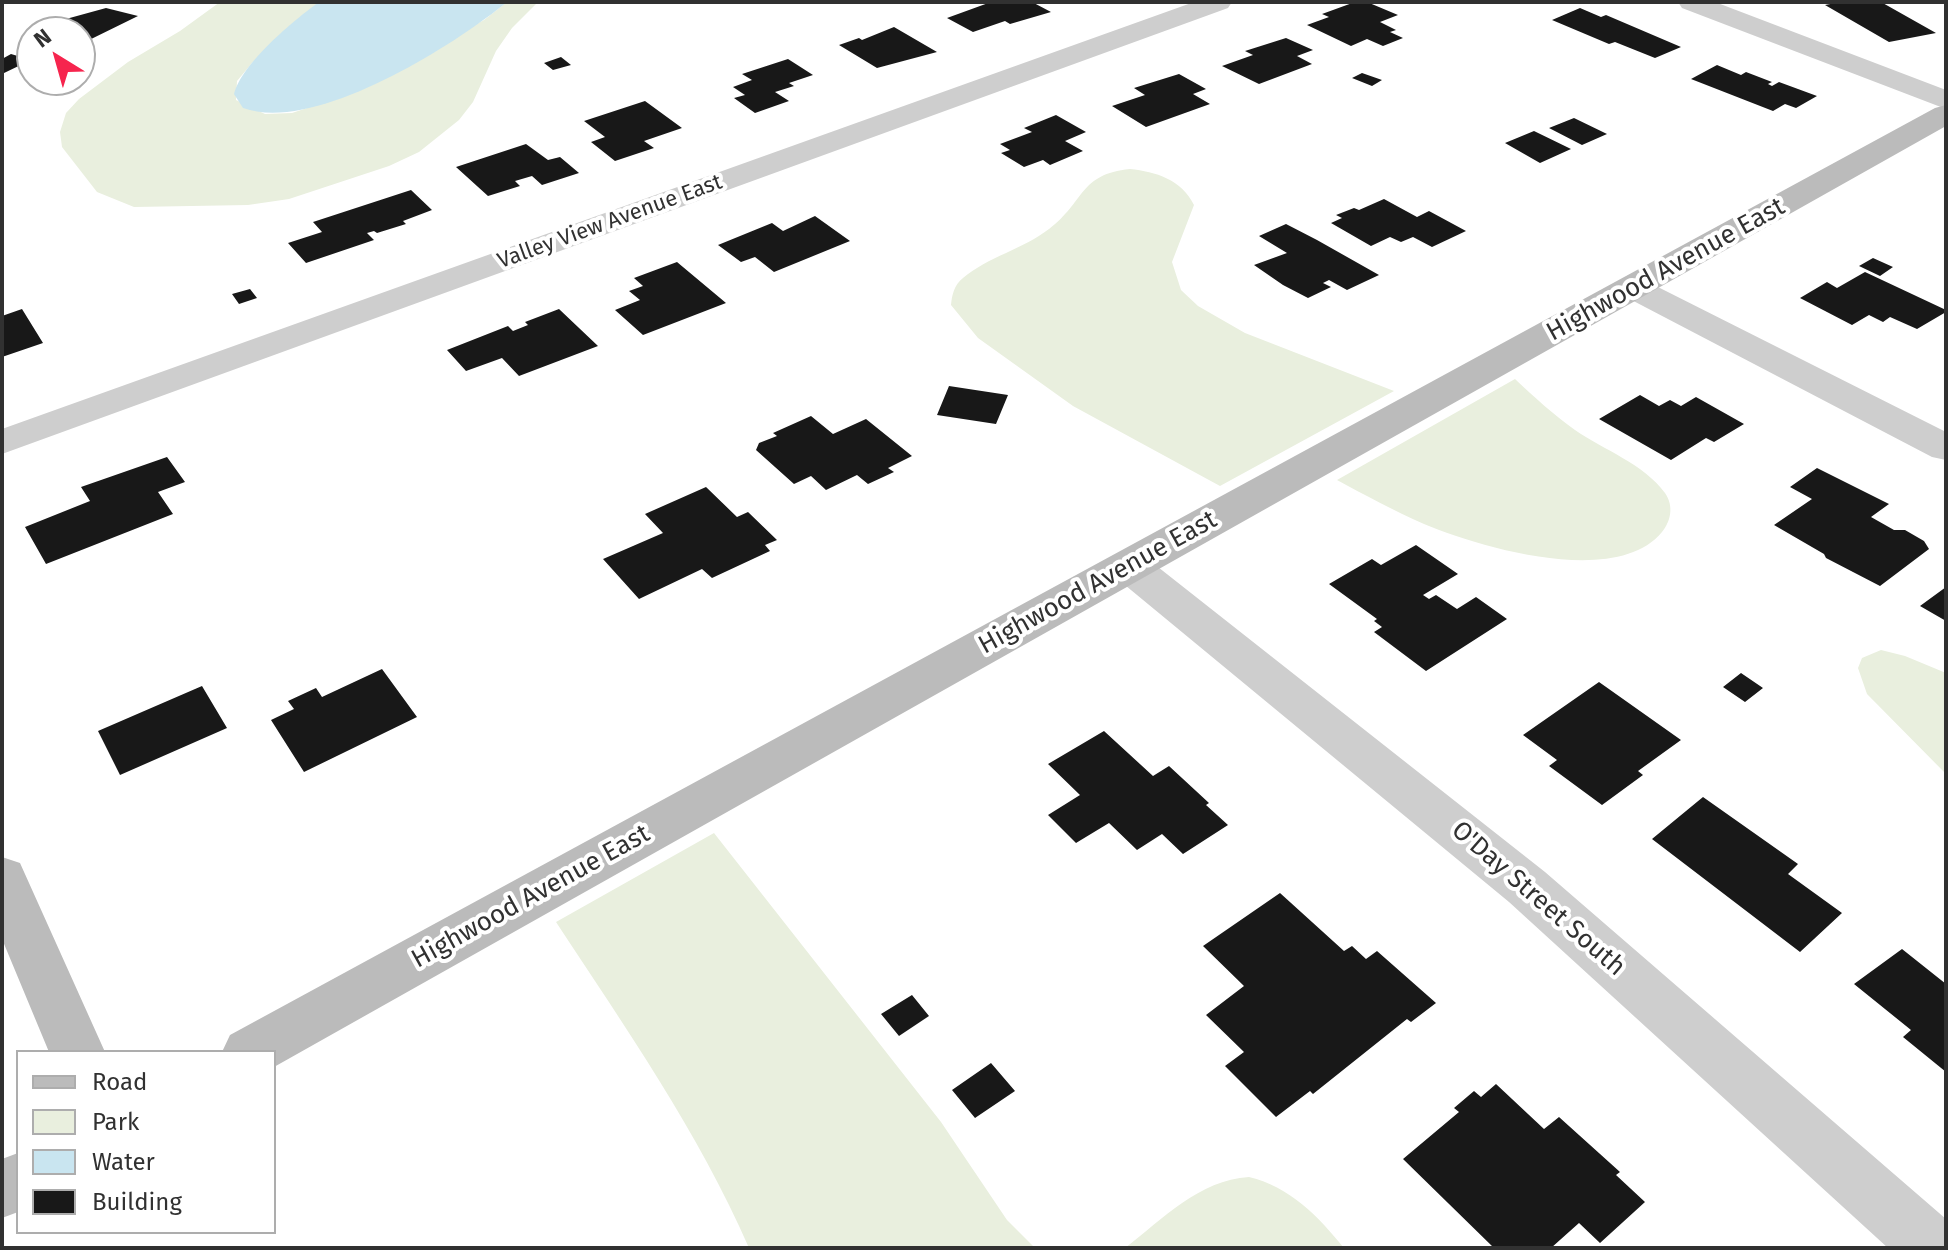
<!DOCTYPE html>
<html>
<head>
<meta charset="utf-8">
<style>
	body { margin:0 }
	#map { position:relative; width:1948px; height:1250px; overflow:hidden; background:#fff; font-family:"Fira Sans",sans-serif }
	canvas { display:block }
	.frame { position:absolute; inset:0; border:4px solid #313131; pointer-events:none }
	.legend { position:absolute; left:16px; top:1050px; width:260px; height:184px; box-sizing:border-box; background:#fff; border:2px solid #adadad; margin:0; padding:10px 14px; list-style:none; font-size:24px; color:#313131 }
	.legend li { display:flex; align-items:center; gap:16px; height:40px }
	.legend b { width:40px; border:2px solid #adadad }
	.north { position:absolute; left:16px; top:16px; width:80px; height:80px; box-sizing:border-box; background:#fff; border:2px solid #adadad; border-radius:50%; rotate:323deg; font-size:22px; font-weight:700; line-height:32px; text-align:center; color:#313131 }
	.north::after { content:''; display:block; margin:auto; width:28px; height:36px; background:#f6254e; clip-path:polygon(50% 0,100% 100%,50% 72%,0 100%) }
</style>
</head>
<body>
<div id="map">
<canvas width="1948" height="1250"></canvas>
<div class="frame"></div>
<ul class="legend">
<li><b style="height:10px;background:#bbb"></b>Road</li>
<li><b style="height:22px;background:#e9efde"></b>Park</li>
<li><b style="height:22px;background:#c9e5f0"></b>Water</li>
<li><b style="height:22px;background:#181818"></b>Building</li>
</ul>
<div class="north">N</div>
</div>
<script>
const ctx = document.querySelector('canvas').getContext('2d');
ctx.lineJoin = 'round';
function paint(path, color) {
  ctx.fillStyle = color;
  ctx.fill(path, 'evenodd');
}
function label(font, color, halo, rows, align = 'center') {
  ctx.font = font + ' "Fira Sans",sans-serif';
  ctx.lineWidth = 8;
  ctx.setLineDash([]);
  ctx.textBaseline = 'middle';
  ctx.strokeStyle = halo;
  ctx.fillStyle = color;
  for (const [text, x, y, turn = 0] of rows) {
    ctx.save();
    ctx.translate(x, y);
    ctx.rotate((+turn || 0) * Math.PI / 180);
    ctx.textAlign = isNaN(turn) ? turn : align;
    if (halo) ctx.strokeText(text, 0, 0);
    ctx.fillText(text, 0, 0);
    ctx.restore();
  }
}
paint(new Path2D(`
	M220 2H319L252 63 237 81 236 100 265 114 292 113 310 107 336 98 484 20 507 2H538L512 28 496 51 473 102 459 120 419 152 389 166 289 199 248 205 134 207 97 192 62 147 60 132 66 113 79 99 128 62 180 31Z
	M1130 169C1156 172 1181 179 1194 205L1172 262 1181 290 1198 306 1245 333 1394 391 1220 486 1073 406 978 338 951 305C952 295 954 285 963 278 988 257 1023 249 1049 229 1085 202 1079 174 1130 169Z
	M1515 379C1534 397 1554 415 1575 430 1604 450 1644 464 1665 493 1674 506 1671 521 1662 532 1616 588 1479 547 1424 524 1394 511 1365 495 1337 480Z
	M1881 650 1905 656 1946 673V774L1867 694 1858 668 1862 658Z
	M714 833 941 1122 1007 1220 1035 1248H749C699 1133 625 1027 556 922Z
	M1249 1177C1290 1187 1318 1216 1344 1248H1125C1163 1219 1199 1180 1249 1177Z`), '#e9efde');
paint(new Path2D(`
	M319 2H507C453 46 314 134 243 108L234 94C241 64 294 20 319 2Z`), '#c9e5f0');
paint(new Path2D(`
	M991 2H1032L1051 12 1010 24 1005 21 973 32 947 18Z
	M1355 2H1367L1398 15 1380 22 1396 30 1390 32 1403 38 1383 46 1367 39 1351 46 1307 25 1329 17 1322 14Z
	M1841 2H1881L1936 33 1889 42 1825 5Z
	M106 8 138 16 81 44 90 47 80 52V32H39L66 19Z
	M1580 8 1601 17 1606 15 1681 47 1655 58 1615 42 1609 44 1552 20Z
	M894 27 937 52 877 68 839 45 859 38 862 40Z
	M1286 38 1313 50 1297 56 1312 64 1259 84 1222 66 1253 55 1245 51Z
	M11 54 31 60 2 74V59Z
	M561 57 571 65 553 70 544 63Z
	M788 59 813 75 789 83 794 86 775 92 789 101 755 113 734 98 745 95 733 87 752 80 742 74Z
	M1717 65 1741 75 1746 72 1772 82 1768 84 1772 86 1779 82 1817 96 1796 108 1785 104 1773 111 1691 79Z
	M1362 73 1382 80 1372 86 1352 78Z
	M1179 74 1206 89 1193 94 1210 104 1146 127 1112 106 1145 95 1134 88Z
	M645 101 682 128 644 141 654 148 615 161 591 142 605 137 584 121Z
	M1056 115 1086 132 1065 141 1083 151 1050 165 1043 160 1024 167 1001 153 1010 150 1000 144 1032 132 1024 128Z
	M1574 118 1607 134 1582 145 1549 128Z
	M1534 131 1571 149 1540 163 1505 143Z
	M526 144 548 160 560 157 579 173 542 185 532 176 515 181 520 186 488 196 456 167Z
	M411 190 432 210 403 221 406 224 377 233 374 231 367 233 374 240 306 263 288 243 322 232 313 222Z
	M1384 199 1417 217 1429 211 1466 231 1432 247 1413 237 1401 242 1390 237 1371 246 1331 223 1342 218 1336 215 1354 208 1359 210Z
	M815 216 850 241 774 272 755 257 741 262 718 245 772 223 783 231Z
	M1286 224 1317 240 1379 275 1347 290 1329 280 1323 283 1331 287 1308 298 1283 285 1254 265 1287 253 1259 236Z
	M1873 258 1893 267 1880 276 1859 266Z
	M677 262 726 303 643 335 615 310 640 300 629 291 643 286 634 278Z
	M1865 272 1946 310V312L1917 329 1890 317 1883 322 1869 315 1852 325 1800 298 1827 282 1837 288Z
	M250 289 257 298 239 304 232 294Z
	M22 309 43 343 2 357V316Z
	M559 309 598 346 519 376 502 358 466 371 447 350 508 326 513 331 528 325 525 322Z
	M949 386 1008 395 996 424 937 415Z
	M1640 395 1659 406 1670 400 1681 406 1696 397 1744 424 1714 442 1706 438 1671 460 1599 419Z
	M811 416 833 434 866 419 912 456 888 468 894 472 868 484 857 475 826 490 811 476 794 484 756 450 759 443 777 436 773 433Z
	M167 457 185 482 158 492 173 514 46 564 25 527 90 501 81 487Z
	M1817 468 1889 504 1871 517 1894 530H1905L1924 541 1929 549 1880 586 1826 558 1824 554 1774 525 1812 499 1790 487Z
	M706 487 737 517 748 512 777 540 765 545 770 551 712 578 702 569 639 599 603 559 663 533 645 514Z
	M1416 545 1458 574 1423 595 1429 599 1436 595 1457 609 1476 597 1507 619 1426 671 1374 632 1382 627 1374 621 1377 619 1329 584 1372 559 1381 565Z
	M1946 587V621L1920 606Z
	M382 669 417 717 304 772 271 720 294 709 288 701 316 688 322 697Z
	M1741 673 1763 688 1745 702 1723 687Z
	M1599 682 1681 740 1638 771 1643 775 1602 805 1549 766 1557 760 1523 735Z
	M202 686 227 728 120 775 98 731Z
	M1104 731 1153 776 1169 766 1209 803 1206 805 1228 825 1183 854 1162 834 1137 850 1109 823 1076 843 1048 815 1080 795 1048 764Z
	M1703 797 1798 864 1788 874 1842 913 1800 952 1652 839Z
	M1280 893 1344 951 1352 946 1366 959 1377 951 1436 1003 1411 1022 1407 1019 1313 1094 1310 1091 1276 1117 1225 1066 1244 1052 1206 1015 1244 986 1203 946Z
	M1902 949 1946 984V1072L1903 1037 1911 1030 1854 984Z
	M912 995 929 1016 899 1036 881 1014Z
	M991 1063 1015 1091 975 1118 952 1090Z
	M1496 1084 1544 1129 1559 1117 1620 1172 1616 1175 1645 1202 1600 1243 1579 1223 1551 1248H1494L1403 1159 1459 1112 1454 1108 1474 1091 1481 1097Z`), '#181818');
paint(new Path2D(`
	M1194 2H1232L1228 8 2 454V429Z
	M1678 2H1715L1946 90V109L1682 8Z
	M1634 278 1646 281 1946 432V460L1932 457 1622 295 1617 288 1622 281Z
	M1129 552 1144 556 1545 872 1946 1219V1248H1888L1509 902 1114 576 1108 566 1114 556Z`), '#cecece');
paint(new Path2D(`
	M1946 105V126L274 1067V1052H222L230 1035 1935 108Z
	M2 857 20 863 105 1052H49L2 939Z
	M18 1153V1212L2 1218V1159Z`), '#bbb');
label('22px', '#313131', '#fff', [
	["Valley View Avenue East",610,222,-20]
]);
label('26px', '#313131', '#fff', [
	["Highwood Avenue East",1666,270,-29],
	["Highwood Avenue East",1098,583,-29],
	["Highwood Avenue East",531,897,-29],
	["O'Day Street South",1538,899,41]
]);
</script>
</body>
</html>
